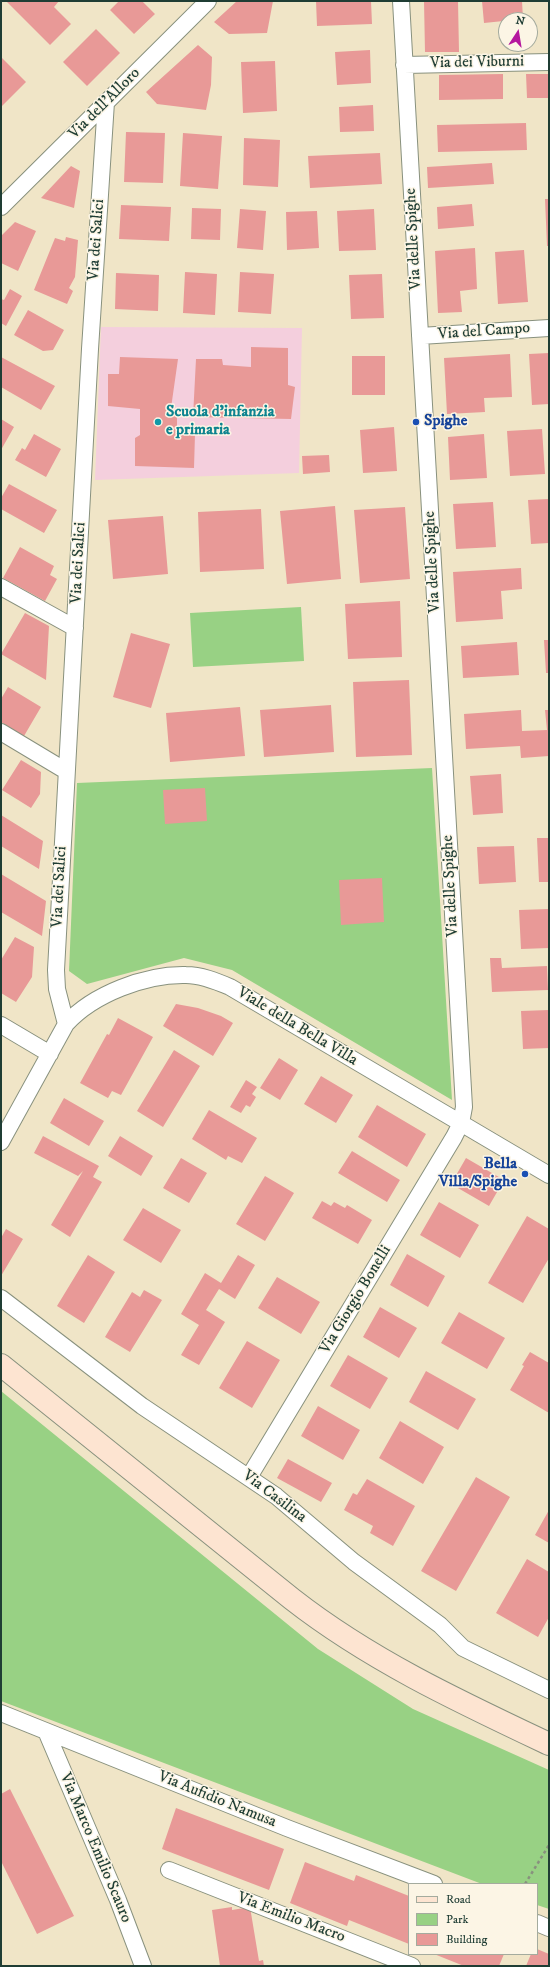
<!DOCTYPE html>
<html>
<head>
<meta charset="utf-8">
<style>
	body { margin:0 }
	#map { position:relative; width:550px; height:1967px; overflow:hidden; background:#f0e5c7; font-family:"IM FELL DW Pica",serif }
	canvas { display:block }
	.frame { position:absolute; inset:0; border:2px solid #1f3d34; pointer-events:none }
	.legend { position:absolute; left:408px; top:1883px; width:130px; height:72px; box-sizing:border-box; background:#fcf5e5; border:1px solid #a4ab9e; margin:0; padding:5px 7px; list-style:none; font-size:12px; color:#1f3d34 }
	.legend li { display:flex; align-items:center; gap:8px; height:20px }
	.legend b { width:20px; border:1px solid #a4ab9e }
	.north { position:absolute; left:498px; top:12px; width:40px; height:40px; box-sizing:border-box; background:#fcf5e5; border:1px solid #a4ab9e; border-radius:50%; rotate:12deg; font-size:11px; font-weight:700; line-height:16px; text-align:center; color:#1f3d34 }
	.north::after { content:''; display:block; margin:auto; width:14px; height:18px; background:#b5179e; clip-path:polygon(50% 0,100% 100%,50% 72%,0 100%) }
</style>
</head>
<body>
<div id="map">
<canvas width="550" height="1967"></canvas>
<div class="frame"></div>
<ul class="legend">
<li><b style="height:5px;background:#fde4d1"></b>Road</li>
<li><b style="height:11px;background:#98d184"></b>Park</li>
<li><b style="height:11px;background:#e89997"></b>Building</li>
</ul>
<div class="north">N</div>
</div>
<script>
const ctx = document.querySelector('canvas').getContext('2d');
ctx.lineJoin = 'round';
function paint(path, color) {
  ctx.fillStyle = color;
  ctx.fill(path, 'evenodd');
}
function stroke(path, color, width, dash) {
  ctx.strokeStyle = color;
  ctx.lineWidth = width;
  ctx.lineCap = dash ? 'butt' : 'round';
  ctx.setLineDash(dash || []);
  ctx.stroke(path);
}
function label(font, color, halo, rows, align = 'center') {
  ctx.font = font + ' "IM FELL DW Pica",serif';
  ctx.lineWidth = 3;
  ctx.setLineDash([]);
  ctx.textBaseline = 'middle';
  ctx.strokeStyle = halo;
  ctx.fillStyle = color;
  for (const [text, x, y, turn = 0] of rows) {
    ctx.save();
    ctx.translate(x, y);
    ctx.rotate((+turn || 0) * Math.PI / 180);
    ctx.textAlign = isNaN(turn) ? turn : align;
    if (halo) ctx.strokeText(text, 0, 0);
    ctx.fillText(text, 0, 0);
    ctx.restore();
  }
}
paint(new Path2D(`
	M101 327 302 328 299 473 95 480Z`), '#f4cfdd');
paint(new Path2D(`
	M301 607 304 661 193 667 190 613Z
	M432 768 452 1100 232 970 184 958 87 984 69 971 77 783Z
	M1 1391 318 1649 413 1709 549 1770V1909L537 1905V1884H482L1 1701Z`), '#98d184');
paint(new Path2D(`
	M9 1H59L54 7 71 24 50 45 7 2Z
	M119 1H142L155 14 134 34 110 10Z
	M237 1H273L267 33 229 34 214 22Z
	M316 1H371L372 24 317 26Z
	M424 1H458L459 52H425Z
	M482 1H522L523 19 484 23Z
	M96 29 120 53 87 86 63 62Z
	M198 45 212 57 211 85 206 110 157 104 146 92Z
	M370 50 371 83 337 85 335 52Z
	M1 57 26 82 1 107Z
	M275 61 277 111 243 113 241 62Z
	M503 74V99L439 100V75Z
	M526 74H549V98H527Z
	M373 105 374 131 340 132 339 107Z
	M526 123 527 150 438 152 437 125Z
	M126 132 165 133 163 183 124 182Z
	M183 133 222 136 218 189 180 186Z
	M244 138 280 140 278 187 243 185Z
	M380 153 382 184 310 188 308 156Z
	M492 163 494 184 428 188 427 167Z
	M71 166 80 171 74 208 41 198Z
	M545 199H549V246H547Z
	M472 204 474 226 438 229 437 207Z
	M121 205 171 207 169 241 119 239Z
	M192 208 221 209 220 240 191 239Z
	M240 209 266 211 263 250 237 248Z
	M374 209 376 250 339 251 337 211Z
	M317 211 319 248 287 250 286 212Z
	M15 222 36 231 18 271 1 263V236Z
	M66 237 78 240 75 277 69 288 73 291 67 304 34 290 55 238 65 241Z
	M475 248 477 289 460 291 462 312 438 313 435 251Z
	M524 250 528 302 498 304 495 252Z
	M185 272 217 274 215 315 183 313Z
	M240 272 274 274 271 314 238 312Z
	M116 273 159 275 158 311 115 309Z
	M382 274 384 318 351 319 349 275Z
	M10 289 22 296 6 326 1 323V299L4 300Z
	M28 310 64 330 53 350 43 351 14 335Z
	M251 347 288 348V385L295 387 291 419 193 417 196 359H222L223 365 251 367Z
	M549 353V404L532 405 529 354Z
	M510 354 512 397 484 398 485 412 447 414 444 358Z
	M352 356H385V395H352Z
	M1 357 55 386 41 410 1 387Z
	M120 357 178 359 171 408 177 411V435L195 434 194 468 135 466V438L140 435V409L108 406V374H119Z
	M1 419 14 427 1 450Z
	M394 427 397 471 363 473 360 430Z
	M542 429 545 474 510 476 507 431Z
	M34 434 61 449 46 477 15 460 22 448 25 450Z
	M484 434 487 478 450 480 448 437Z
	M329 455 330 472 303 474 302 456Z
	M9 484 57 510 44 533 1 509V498Z
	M549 499V543L531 544 528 500Z
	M493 502 496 547 456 549 453 504Z
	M335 506 341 579 287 584 280 511Z
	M405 507 410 579 360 583 354 510Z
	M261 509 264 569 200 572 198 512Z
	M163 516 168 574 113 579 108 520Z
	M20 547 54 566 50 575 57 579 45 601 3 578Z
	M521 568 522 589 501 591 503 619 456 622 453 572Z
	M400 601 402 657 348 659 345 604Z
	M25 613 49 626 46 680 1 654Z
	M131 633 170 644 151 708 113 697Z
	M544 640H549V673H546Z
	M517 642 519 675 463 678 461 646Z
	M409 680 412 755 356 757 353 682Z
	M8 687 41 707 24 736 1 722V699Z
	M331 705 334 752 264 757 260 710Z
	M240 707 245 756 170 762 166 713Z
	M521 710 522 731 547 730 545 710H549V756L521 758 520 746 466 749 464 714Z
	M21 760 41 772 40 794 31 808 2 790Z
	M501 774 503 813 473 815 470 776Z
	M205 788 207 821 165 824 163 790Z
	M1 815 43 841 39 869 1 846Z
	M537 838H549V882H539Z
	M514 846 516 882 479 884 477 847Z
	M1 874 46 901 42 936 1 912Z
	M382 878 384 922 341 925 339 880Z
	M549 909V948L521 949 519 910Z
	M15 937 34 947 32 977 16 1002 1 993V960Z
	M490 958H501L502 968 547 966 548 990 492 992Z
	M176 1004 198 1008 221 1016 233 1023 213 1056 163 1026Z
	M549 1010V1048L523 1049 521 1011Z
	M118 1018 153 1037 121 1095 112 1091 108 1098 80 1083 107 1034 109 1035Z
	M174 1050 200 1066 163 1127 137 1111Z
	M279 1058 298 1070 280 1100 260 1088Z
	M321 1076 353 1095 336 1123 304 1104Z
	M246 1080 257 1087 252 1094 256 1097 250 1107 246 1105 241 1113 230 1107Z
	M64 1098 104 1121 89 1146 50 1123Z
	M377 1105 426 1134 407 1167 358 1137Z
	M209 1110 257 1138 242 1163 228 1156 226 1160 192 1139Z
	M43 1136 99 1166 93 1177 102 1182 70 1237 51 1225 83 1171 78 1176 34 1153Z
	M120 1136 153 1156 141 1176 108 1156Z
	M352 1151 400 1180 387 1202 338 1173Z
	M181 1158 207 1173 189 1203 163 1188Z
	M466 1158 504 1180 489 1206 451 1184Z
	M265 1176 294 1193 265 1241 236 1224Z
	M322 1201 331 1206 334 1202 345 1208 347 1205 372 1220 358 1244 312 1218Z
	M439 1202 479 1225 460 1258 420 1235Z
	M143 1208 181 1230 161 1263 123 1240Z
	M527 1216 549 1229V1258L523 1303 488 1283Z
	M6 1229 23 1239 1 1276V1238Z
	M407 1254 445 1276 428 1307 390 1285Z
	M88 1255 115 1272 84 1323 57 1306Z
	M238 1255 255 1265 235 1299 219 1289 206 1310 225 1322 199 1365 181 1355 199 1325 181 1314 205 1273 221 1283Z
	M277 1277 320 1302 301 1334 258 1308Z
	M144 1290 162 1300 130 1352 105 1337 132 1292 140 1297Z
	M380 1307 417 1328 399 1358 363 1337Z
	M459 1312 505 1338 487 1369 441 1343Z
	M247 1341 280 1360 252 1408 219 1388Z
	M530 1352 549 1363V1413L510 1390 524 1366 522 1365Z
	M348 1355 388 1378 370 1409 330 1386Z
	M426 1371 476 1399 458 1430 409 1402Z
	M318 1406 360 1430 343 1460 301 1436Z
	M400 1421 444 1447 423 1484 379 1458Z
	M288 1459 332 1483 321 1502 277 1478Z
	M476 1477 510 1497 456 1591 421 1571Z
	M367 1479 415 1506 393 1546 370 1533 373 1526 344 1510 353 1493 357 1495Z
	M549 1510V1543L535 1535Z
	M527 1559 549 1572V1617L538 1637 496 1613Z
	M10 1789 74 1916 37 1934 1 1861V1794Z
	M176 1808 284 1849 269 1890 162 1849Z
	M305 1862 354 1881 356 1875 409 1896V1944L349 1920 347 1926 290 1903Z
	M232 1907V1910L250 1907 259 1961 263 1960 264 1966H220L212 1910Z
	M537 1949 549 1954V1966H526L531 1954H537Z
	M434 1954H504L499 1966H464Z`), '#e89997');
const street = new Path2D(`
	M404 65 549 62
	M1 207 208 1
	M420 336 549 328
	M1 587 75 628
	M1 732 66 771
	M66 1024 57 989 56 970 90 349 106 102
	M1 1025 50 1054
	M1 1142 66 1024C93 994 146 974 186 975 201 975 216 981 230 987L549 1175
	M1 1298 142 1406 276 1496 354 1562 440 1625 463 1648 549 1690
	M249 1477 454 1137 461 1123 464 1107 401 1
	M1 1713 287 1828 434 1884
	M46 1731 118 1900 143 1966
	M169 1870 412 1966
	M537 1923 549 1928`);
const secondary = new Path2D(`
	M1 1365 292 1599C370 1660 460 1702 549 1744`);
stroke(street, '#88917e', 18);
stroke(secondary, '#88917e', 24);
stroke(new Path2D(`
	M525 1884 549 1845`), '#88917e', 2.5, [3, 3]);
stroke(street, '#fff', 16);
stroke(secondary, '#fde4d1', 22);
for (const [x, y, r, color] of [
	[158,422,4,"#0f9aa8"],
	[416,422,4,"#1a4fb4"],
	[525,1174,4,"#1a4fb4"]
]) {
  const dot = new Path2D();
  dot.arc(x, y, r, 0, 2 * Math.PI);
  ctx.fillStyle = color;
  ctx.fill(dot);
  stroke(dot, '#fcf5e5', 1.5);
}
label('16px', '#1f3d34', '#fcf5e5', [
	["Via dei Viburni",477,63,-1],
	["Via dell'Alloro",105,104,-45],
	["Via delle Spighe",414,239,-93],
	["Via dei Salici",97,240,-86],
	["Via del Campo",484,332,-4],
	["Via delle Spighe",433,562,-93],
	["Via dei Salici",79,563,-87],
	["Via delle Spighe",451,886,-93],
	["Via dei Salici",60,887,-87],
	["Viale della Bella Villa",297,1027,31],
	["Via Giorgio Bonelli",356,1300,-59],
	["Via Casilina",274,1497,37],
	["Via Aufidio Namusa",217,1800,22],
	["Via Marco Emilio Scauro",95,1848,67],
	["Via Emilio Macro",291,1918,21]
]);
label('bold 16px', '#0d838f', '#fcf5e5', [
	["Scuola d'infanzia",166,413],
	["e primaria",166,431]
], 'left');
label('bold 16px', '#164399', '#fcf5e5', [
	["Spighe",424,422],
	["Bella",517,1165,"right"],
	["Villa/Spighe",517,1183,"right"]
], 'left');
</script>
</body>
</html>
